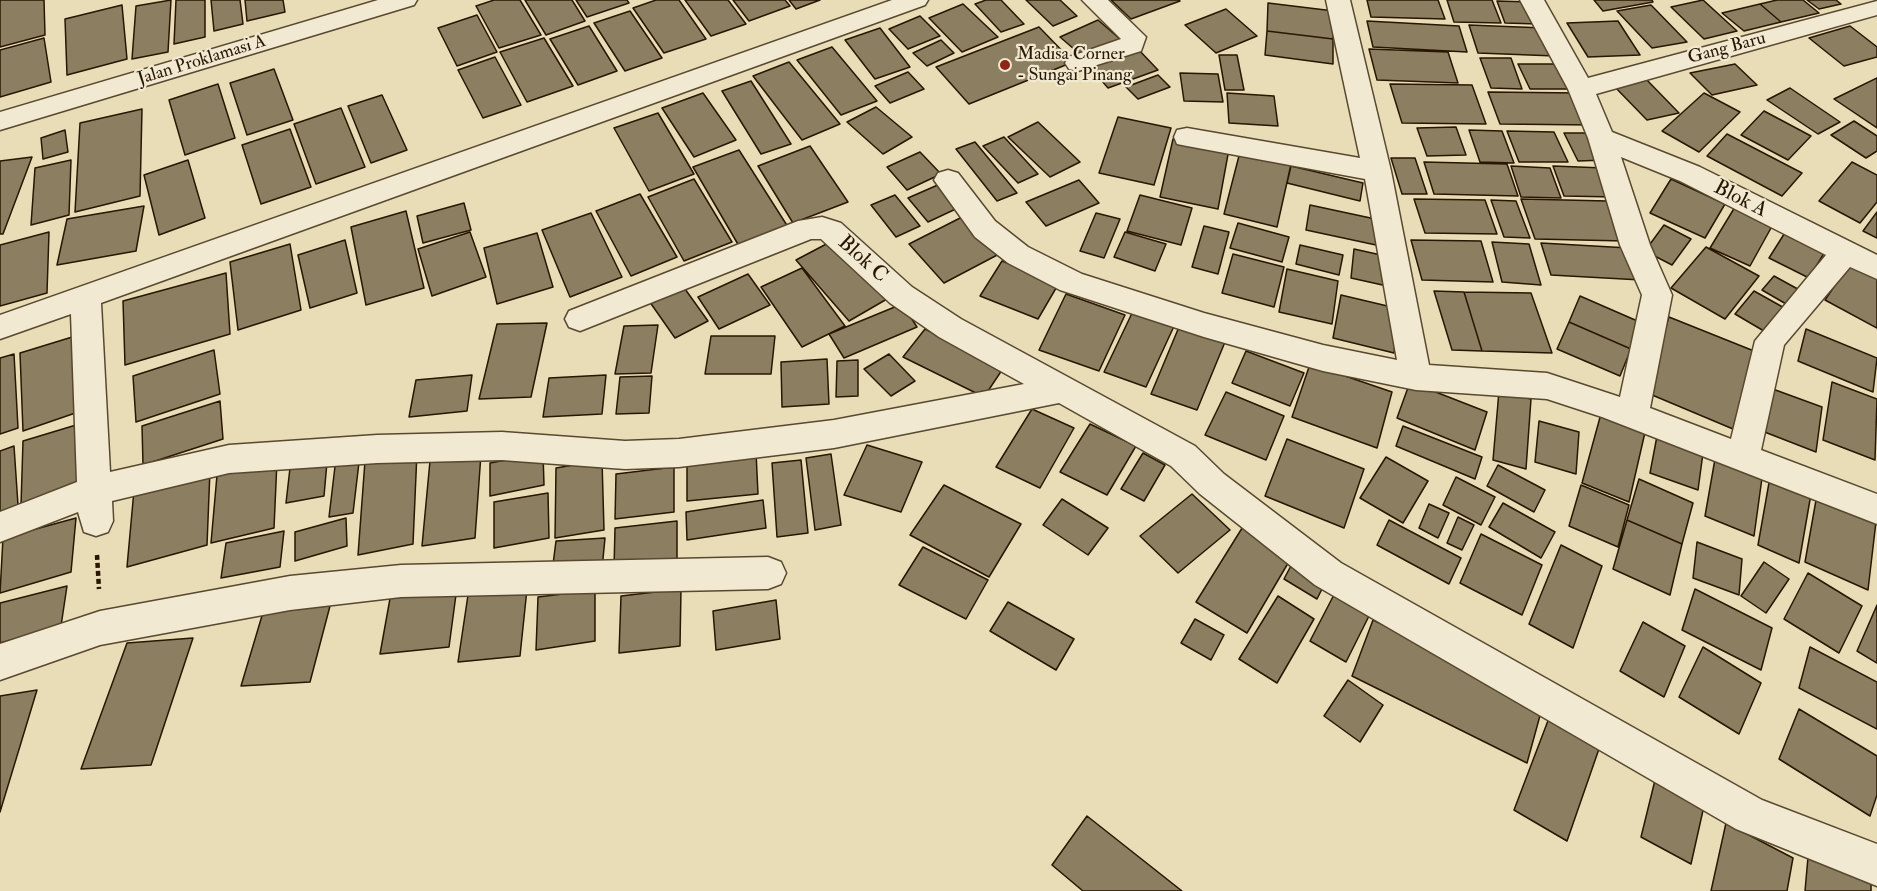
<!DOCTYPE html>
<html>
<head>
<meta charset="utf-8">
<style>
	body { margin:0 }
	canvas { display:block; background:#e9ddb8 }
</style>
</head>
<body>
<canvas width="1877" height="891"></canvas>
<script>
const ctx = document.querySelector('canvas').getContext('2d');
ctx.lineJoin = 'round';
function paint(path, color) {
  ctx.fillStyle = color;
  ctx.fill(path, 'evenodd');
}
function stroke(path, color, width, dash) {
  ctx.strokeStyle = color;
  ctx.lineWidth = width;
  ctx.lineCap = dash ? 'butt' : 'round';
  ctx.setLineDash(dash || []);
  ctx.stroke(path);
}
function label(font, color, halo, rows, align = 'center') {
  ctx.font = font + ' "IM FELL Double Pica",serif';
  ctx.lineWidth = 4.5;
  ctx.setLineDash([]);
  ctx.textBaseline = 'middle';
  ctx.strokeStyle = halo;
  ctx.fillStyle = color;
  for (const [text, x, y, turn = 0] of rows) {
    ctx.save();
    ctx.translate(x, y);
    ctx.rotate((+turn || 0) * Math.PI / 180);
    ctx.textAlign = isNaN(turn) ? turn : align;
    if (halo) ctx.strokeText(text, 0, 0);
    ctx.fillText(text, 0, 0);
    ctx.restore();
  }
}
const building = new Path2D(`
	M0 0H44L45 35 0 47Z
	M171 0 168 52 132 59 136 6Z
	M176 0H205V37L174 44Z
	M211 0H240L243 24 214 31Z
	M245 0H283L285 12 247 21Z
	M494 0H520L541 35 499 48 476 6Z
	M525 0H572L585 21 546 35Z
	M576 0H627L629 3 587 17Z
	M656 0H679L706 39 664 53 633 8Z
	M685 0H728L746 24 711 36Z
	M733 0H785L790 6 749 21Z
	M789 0H820L796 9Z
	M986 0H1001L1024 24 1001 32 975 4Z
	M1026 0H1060L1077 16 1053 26Z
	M1111 0H1178L1180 1 1131 19Z
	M1367 0H1438L1445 19 1371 17Z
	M1447 0H1492L1501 23 1454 22Z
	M1594 0H1652L1653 2 1603 11Z
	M1703 0 1737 31 1704 39 1671 7Z
	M1777 0H1803L1819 13 1781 22 1760 4Z
	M1807 0H1836L1841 4 1819 9Z
	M1497 1 1530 2 1538 24 1505 23Z
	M1268 3 1334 11 1333 39 1267 31Z
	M963 4 998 37 962 52 929 18Z
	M1760 4 1781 22 1744 31 1722 13Z
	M122 5 127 59 67 75 65 19Z
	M1651 5 1687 42 1652 48 1617 11Z
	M1226 9 1257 36 1216 53 1185 25Z
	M630 11 662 58 625 71 594 23Z
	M477 15 497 52 457 66 438 28Z
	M920 16 940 36 908 49 889 29Z
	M1098 20 1120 39 1082 56 1060 37Z
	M1367 21 1459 26 1467 52 1373 47Z
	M1618 21 1640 55 1588 57 1567 23Z
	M1469 25 1544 28 1555 56 1478 53Z
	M589 26 617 71 578 85 550 39Z
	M1850 26 1877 47V57L1844 66 1809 38Z
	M1039 27 1073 62 969 104 936 67Z
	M880 28 910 67 875 79 845 40Z
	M1267 31 1333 39V64L1265 55Z
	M44 38 51 82 0 97V50Z
	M544 38 573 86 527 102 500 52Z
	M941 40 954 53 927 66 913 53Z
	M832 47 877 101 841 115 797 60Z
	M1137 48 1158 70 1108 88 1088 65Z
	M1369 49 1448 52 1458 83 1377 80Z
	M1219 55H1237L1244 90H1225Z
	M495 57 521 105 483 118 458 70Z
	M1480 58H1511L1522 89 1491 88Z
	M789 62 840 124 802 140 753 76Z
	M1518 64H1563L1575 89H1530Z
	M1735 64 1757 85 1712 95 1690 73Z
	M274 69 293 120 247 135 230 83Z
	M908 72 924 89 890 103 875 86Z
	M1180 73 1218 74 1223 102 1184 101Z
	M1158 75 1170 87 1138 99 1126 87Z
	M1643 76 1679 113 1647 120 1611 83Z
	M1877 78V128L1834 99Z
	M751 81 791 144 761 154 722 91Z
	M218 84 235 138 185 155 169 100Z
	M1390 84 1472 85 1486 124 1402 123Z
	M1790 88 1840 122 1818 134 1767 100Z
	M1488 92 1579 93 1593 125 1500 124Z
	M703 93 736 140 694 157 662 108Z
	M1227 93 1274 96 1278 126 1229 123Z
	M1704 93 1740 112 1699 152 1662 131Z
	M382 95 407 150 371 163 348 106Z
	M876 107 912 137 883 154 847 122Z
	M341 108 365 167 316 184 294 124Z
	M142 109 140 196 75 212 80 123Z
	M1764 111 1811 136 1788 160 1741 135Z
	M658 113 694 174 649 191 614 128Z
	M1118 117 1171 128 1154 185 1099 173Z
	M1854 121 1877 136V151L1866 158 1831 135Z
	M1038 122 1080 162 1050 177 1008 137Z
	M1456 127 1466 155 1427 156 1417 128Z
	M290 129 311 187 261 204 242 145Z
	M65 130 68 152 43 159 41 138Z
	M1469 130 1502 131 1514 163 1480 162Z
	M1507 131 1554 132 1568 162H1519Z
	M1564 133H1592L1606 160 1578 161Z
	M1727 134 1802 173 1782 196 1707 156Z
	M1004 137 1038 174 1018 183 983 146Z
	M1173 139 1229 149 1218 209 1160 197Z
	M975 142 1017 193 997 201 956 149Z
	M810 146 848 202 793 223 758 166Z
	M1241 148 1292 160 1277 227 1224 214Z
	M739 150 788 227 739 246 693 167Z
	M920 152 941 174 907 190 887 167Z
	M32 157 3 234H0V161Z
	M1391 158H1415L1427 194H1402Z
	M71 160 69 215 31 225 35 168Z
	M188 160 205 218 159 235 144 175Z
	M1424 162 1507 164 1518 196 1434 194Z
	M1852 162 1877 175V202L1860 223 1819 201Z
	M1291 166 1363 183 1360 201 1287 183Z
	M1511 166 1550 168 1561 198 1521 197Z
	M1553 166 1604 168 1616 197 1564 196Z
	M694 179 732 242 684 261 648 197Z
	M1671 179 1725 204 1705 238 1650 213Z
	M1079 180 1099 203 1046 226 1026 202Z
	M940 184 960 207 928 222 908 198Z
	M640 194 677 257 631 276 596 211Z
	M895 195 920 226 896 237 871 205Z
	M1140 195 1192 208 1181 245 1127 231Z
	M1414 199 1485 200 1497 234 1425 233Z
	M1521 199 1608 201 1625 241 1535 239Z
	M1491 200 1516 201 1530 238 1504 237Z
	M1738 202 1776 219 1750 266 1710 248Z
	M464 203 471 230 423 243 417 216Z
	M1310 205 1380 220 1376 245 1306 230Z
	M144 206 136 251 57 265 67 219Z
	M406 211 424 288 366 305 351 227Z
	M1877 212V238L1863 231Z
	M591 213 622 277 570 297 542 230Z
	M1096 213 1120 219 1104 258 1080 251Z
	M966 215 1001 253 944 283 909 244Z
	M1238 223 1289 237 1282 262 1230 248Z
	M1664 225 1691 239 1672 265 1645 251Z
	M1204 226 1229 232 1218 274 1192 267Z
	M1786 231 1826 250 1809 278 1769 258Z
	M49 232 47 293 0 306V245Z
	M470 232 486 277 432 296 418 249Z
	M1125 232 1166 244 1155 271 1114 257Z
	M537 233 553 287 497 304 484 248Z
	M345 240 357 293 310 308 298 255Z
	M834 240 887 299 849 321 796 260Z
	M1411 240 1481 241 1493 282 1422 280Z
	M1492 242 1529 244 1541 285 1502 282Z
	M1541 243 1629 248 1641 280 1551 275Z
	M290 244 301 310 238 330 230 262Z
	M1300 245 1343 255 1339 275 1296 264Z
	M1706 247 1759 276 1725 319 1671 288Z
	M1354 249 1390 257 1387 286 1351 278Z
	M1233 254 1284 267 1274 307 1222 293Z
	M1852 260 1877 273V328L1825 300Z
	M1002 261 1059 283 1038 319 980 296Z
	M802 268 845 326 802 347 761 287Z
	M1287 269 1338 281 1332 324 1279 312Z
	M226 273 230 334 125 365 123 301Z
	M748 274 770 305 719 329 698 297Z
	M1774 276 1805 293 1793 308 1762 290Z
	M680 282 708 321 675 338 647 298Z
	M1434 291 1464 292 1482 351 1452 350Z
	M1754 291 1788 310 1769 334 1735 314Z
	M1464 292 1531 293 1552 353 1482 351Z
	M1066 294 1125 315 1099 371 1039 350Z
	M1341 295 1400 309 1394 353 1333 338Z
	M1580 296 1642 323 1631 349 1569 322Z
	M902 304 917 327 844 358 829 334Z
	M1134 309 1175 324 1146 387 1104 372Z
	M1669 317 1754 351 1733 429 1645 392Z
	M1569 322 1631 349 1620 376 1557 349Z
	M547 323 531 397 479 399 497 324Z
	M658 325 651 373 615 374 624 326Z
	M1179 327 1225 342 1197 410 1151 394Z
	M925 329 1004 367 984 397 903 357Z
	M1806 329 1877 358 1873 392 1798 361Z
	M82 334 87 409 23 431 20 353Z
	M711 336H775L771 374H705Z
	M214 350 220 394 136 422 133 376Z
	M1246 351 1304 373 1290 406 1232 383Z
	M14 354 18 428 0 434V358Z
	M889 354 915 381 891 396 864 369Z
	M827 359 829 404 782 407 781 362Z
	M858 360V396L836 397 837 361Z
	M1310 364 1392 392 1377 448 1292 417Z
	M472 375 467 411 409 417 416 380Z
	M606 375 602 414 543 417 549 378Z
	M652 376 649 413 616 414 620 377Z
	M1410 382 1487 412 1475 450 1397 418Z
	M1832 382 1877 399 1875 460 1823 440Z
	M1770 388 1822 407 1816 452 1762 431Z
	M1499 391 1531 399 1526 469 1493 460Z
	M1226 392 1284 416 1266 460 1205 435Z
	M220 401 223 439 143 465 142 426Z
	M1032 409 1074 428 1040 488 996 467Z
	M1602 410 1646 428 1629 502 1582 483Z
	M1539 421 1579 432 1576 474 1535 462Z
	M86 422V485L21 505 23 441Z
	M1090 424 1136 446 1107 495 1060 472Z
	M1403 426 1482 457 1475 479 1396 446Z
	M1657 436 1703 453 1698 490 1650 473Z
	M1287 439 1364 469 1344 528 1265 496Z
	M867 445 922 462 901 512 844 495Z
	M14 446 18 505 0 512V451Z
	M417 452 413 544 358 555 365 461Z
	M756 452 758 494 687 501V459Z
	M543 453 544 485 490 496V463Z
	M1143 453 1165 465 1144 501 1121 489Z
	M360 454 353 513 329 517 336 458Z
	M481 454 475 538 422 546 430 461Z
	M831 454 841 525 815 530 806 458Z
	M1386 457 1428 481 1403 523 1360 498Z
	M1715 459 1762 478 1754 536 1705 516Z
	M602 460 604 530 555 538 556 468Z
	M801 460 808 533 777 537 772 463Z
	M277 461 274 528 211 543 217 475Z
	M327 462 324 496 286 503 290 468Z
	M1498 465 1545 490 1534 512 1487 486Z
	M674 467V512L615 519 616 474Z
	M210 470 207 545 127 567 134 490Z
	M1456 477 1495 497 1481 525 1443 505Z
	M1770 477 1811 494 1799 563 1758 545Z
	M1639 479 1693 503 1682 544 1627 520Z
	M944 485 1021 524 989 577 910 535Z
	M1581 485 1629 505 1618 547 1569 526Z
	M1818 489 1877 513 1868 590 1805 562Z
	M548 493 549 538 494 548V502Z
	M1192 494 1230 530 1178 573 1140 536Z
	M1062 499 1108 528 1088 555 1043 525Z
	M763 500 766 528 687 540 686 512Z
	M1503 503 1555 532 1541 558 1489 527Z
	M1429 504 1449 513 1438 538 1419 528Z
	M1458 517 1474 525 1462 550 1447 543Z
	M76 518 71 572 0 593 3 538Z
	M346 518 347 546 295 561V532Z
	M1389 520 1461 558 1449 584 1377 545Z
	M1627 520 1682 544 1670 595 1613 569Z
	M677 521V560L614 568 615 528Z
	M1244 525 1294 553 1247 633 1196 602Z
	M284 531 280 567 221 578 226 543Z
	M1481 534 1542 565 1522 615 1460 583Z
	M605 538 602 569 552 572 556 541Z
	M1697 542 1742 559 1739 595 1693 578Z
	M1561 545 1602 566 1573 648 1529 624Z
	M923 547 988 580 966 619 899 585Z
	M1294 560 1327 579 1317 599 1284 579Z
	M1764 562 1789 579 1766 613 1741 596Z
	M1808 573 1862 606 1839 653 1784 619Z
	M67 586 61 626 0 643V603Z
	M457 587 449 647 380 654 391 593Z
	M1338 587 1374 606 1346 662 1310 641Z
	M527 589 520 656 458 662 468 595Z
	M681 589 680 646 619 653 621 596Z
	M1695 589 1772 628 1761 670 1682 630Z
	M595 590V641L536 650 538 597Z
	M1278 596 1314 619 1277 683 1239 659Z
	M776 600 780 639 716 650 713 611Z
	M1008 602 1074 639 1056 670 990 631Z
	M1877 605V663L1857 651Z
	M330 606 310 682 241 686 264 609Z
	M1195 619 1224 635 1211 660 1181 643Z
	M1373 620 1544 701 1527 763 1352 676Z
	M1643 622 1685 646 1664 697 1620 671Z
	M193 638 151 765 81 769 127 643Z
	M1703 647 1761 683 1739 734 1679 697Z
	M1810 647 1877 682V729L1799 688Z
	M1348 680 1383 705 1360 742 1324 716Z
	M37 690 0 812V696Z
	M1799 709 1877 756V795L1870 816 1779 759Z
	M1549 718 1600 746 1567 841 1514 810Z
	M1657 772 1706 797 1691 864 1641 837Z
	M1087 816 1182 891H1083L1052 865Z
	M1726 823 1793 858 1787 891H1711Z
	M1809 846 1871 875V891H1805Z`);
paint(building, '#8c7e60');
stroke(building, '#271701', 1.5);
const minor = new Path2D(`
	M378 0H417L414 5 0 130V112Z
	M892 0H928L925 5 101 303 110 472 229 445 377 435 502 432 625 441 679 439 834 420 1024 384 939 337 890 303 821 239H811L580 331 569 327 565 319 569 311 798 221 822 217 841 223 912 287 961 319 1195 446 1224 474 1341 563 1762 800 1877 844V886L1736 829 1315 585 1200 494 1171 466 1059 403 834 448 679 467 625 469 502 460 377 463 229 473 112 501 113 521 108 532 96 536 84 532 78 512 0 542V512L77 482 71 314 0 339V315Z
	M1082 0H1108L1146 37 1141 51 1078 71 1069 69 1065 63 1069 57 1121 39Z
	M1326 0H1350L1391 171 1429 365 1547 373 1620 397 1642 295 1620 245 1588 138 1568 89 1520 0H1544L1588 78 1877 1V15L1596 94 1612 132 1700 167 1877 255V279L1850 267 1784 345 1761 450 1877 494V524L1602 417 1547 399 1416 390 1323 371 1204 337 1060 290 1008 263 975 237 934 180 938 173 948 170 958 173 995 221 1028 247 1082 274 1204 313 1323 345 1397 360 1365 179 1187 146 1177 144 1174 137 1177 130 1187 128 1360 158ZM1621 157 1680 181 1826 255 1755 341 1731 439 1650 408 1672 295 1650 245Z
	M768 557 781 562 786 573 781 584 768 589 401 597 290 610 100 645 0 680V644L100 611 290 576 401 565Z`);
stroke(minor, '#58482f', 3);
stroke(new Path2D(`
	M97 555 99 589`), '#271701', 4.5, [5, 3]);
paint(minor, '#f1e9d1');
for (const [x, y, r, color] of [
	[1005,65,6,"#8f2418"]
]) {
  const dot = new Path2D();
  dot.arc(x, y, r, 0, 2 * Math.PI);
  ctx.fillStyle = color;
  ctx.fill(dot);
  stroke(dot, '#f1e9d1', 2);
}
label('18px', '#271701', '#f1e9d1', [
	["Gang Baru",1727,49,-15],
	["Jalan Proklamasi A",202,61,-17]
]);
label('18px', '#271701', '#f1e9d1', [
	["Madisa Corner",1017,55],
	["- Sungai Pinang",1017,76]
], 'left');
label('21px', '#271701', '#f1e9d1', [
	["Blok A",1740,200,27],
	["Blok C",862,260,42]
]);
</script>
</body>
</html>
